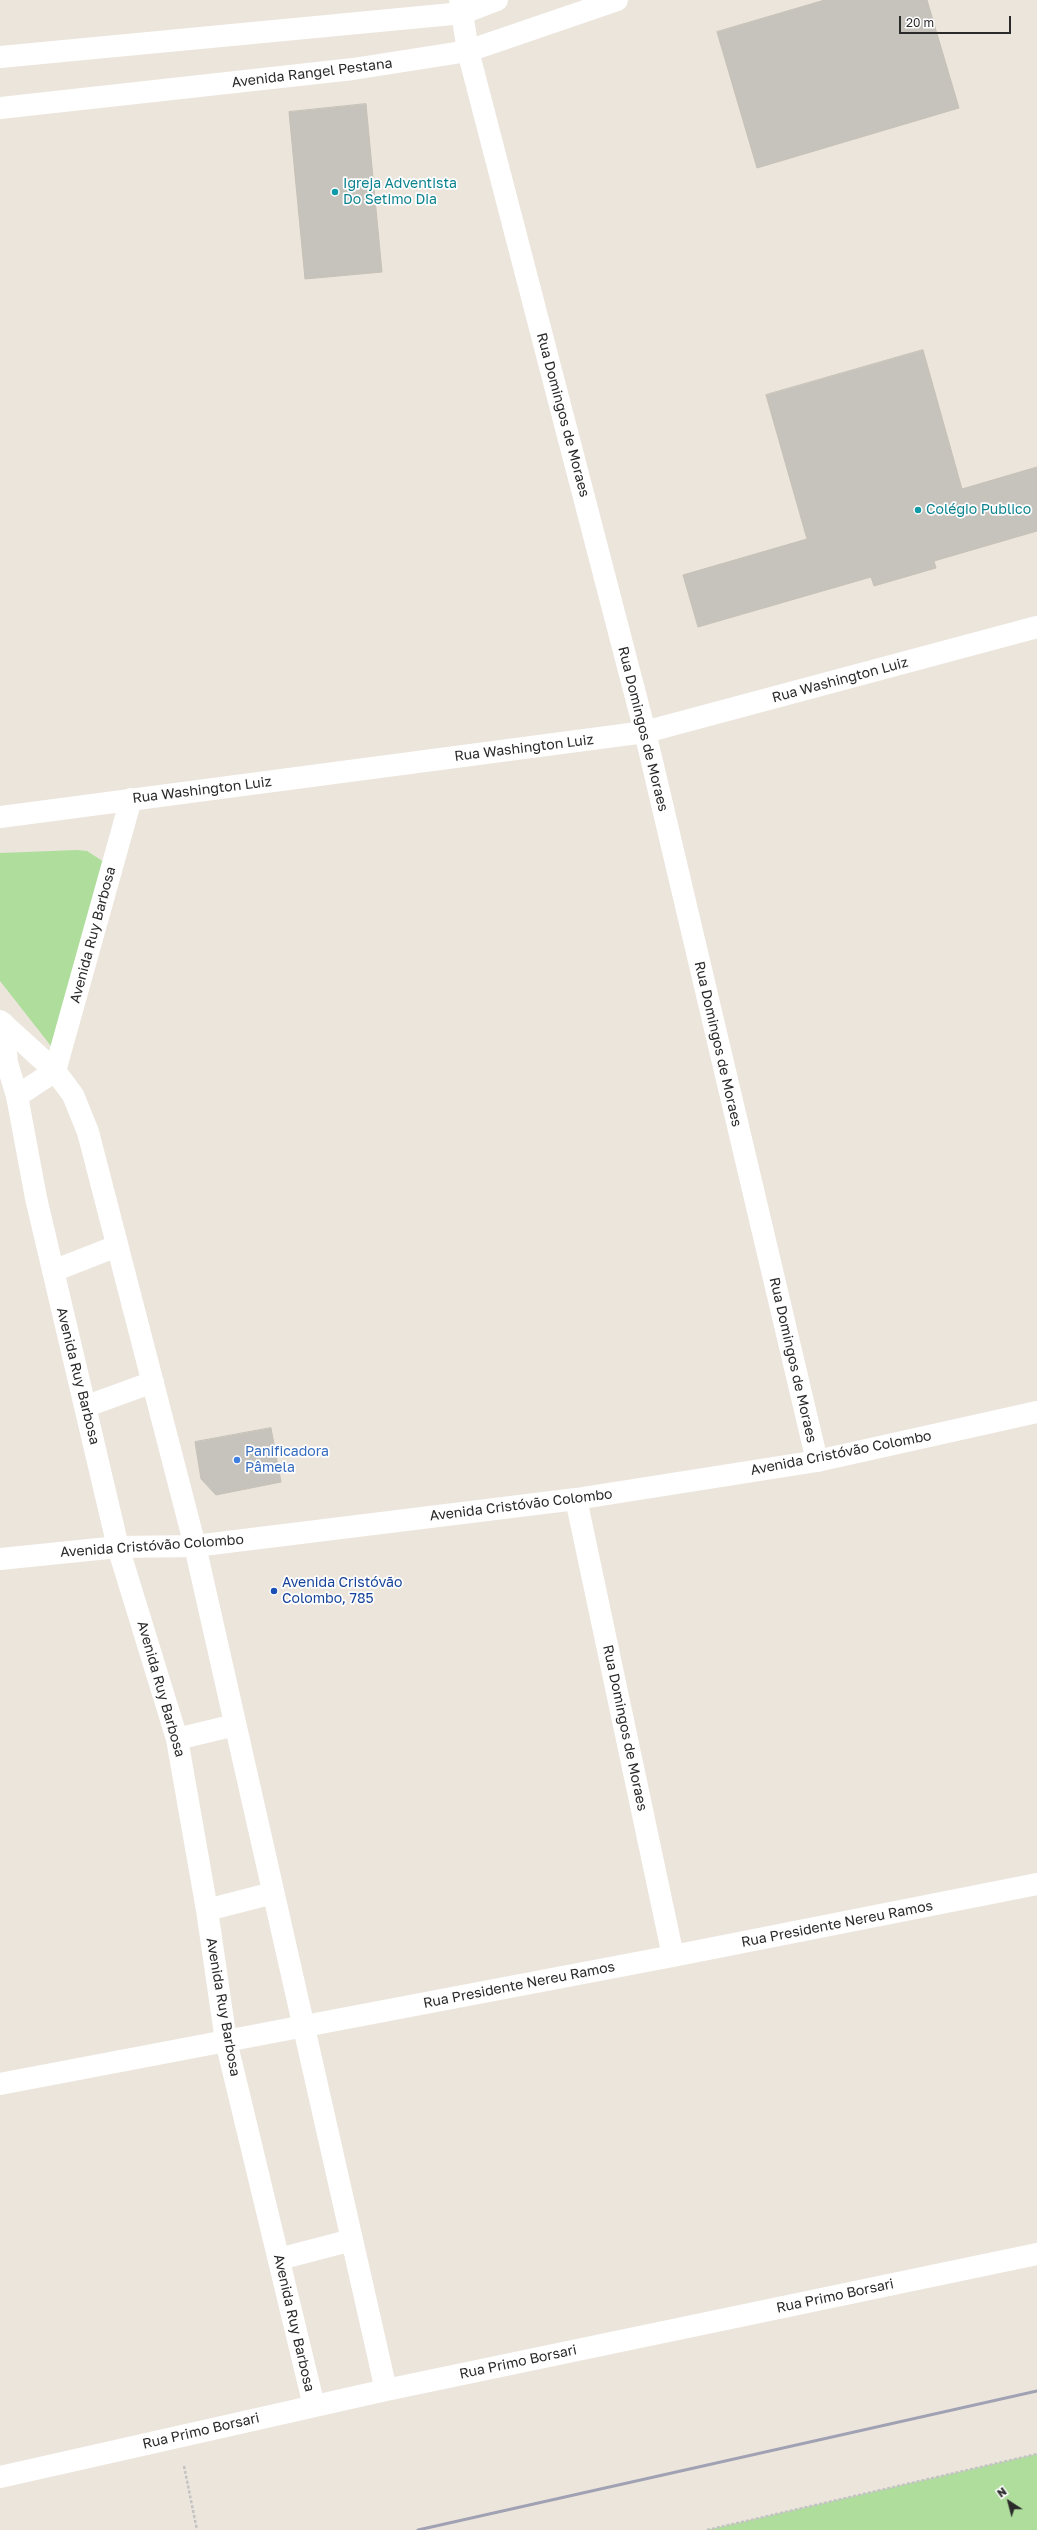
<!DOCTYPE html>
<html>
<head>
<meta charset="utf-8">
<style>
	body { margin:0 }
	#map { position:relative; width:1037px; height:2530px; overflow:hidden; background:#ebe5dc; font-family:"Golos Text",sans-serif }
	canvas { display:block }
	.north { position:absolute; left:989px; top:2482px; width:40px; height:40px; -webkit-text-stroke:3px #fff; paint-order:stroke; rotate:324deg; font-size:11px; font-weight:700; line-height:16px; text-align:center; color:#2a2a2a }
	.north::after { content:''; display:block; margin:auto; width:14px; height:18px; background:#2a2a2a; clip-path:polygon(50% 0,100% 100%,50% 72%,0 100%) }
	.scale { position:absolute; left:899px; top:16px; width:112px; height:18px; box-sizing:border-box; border:2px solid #2a2a2a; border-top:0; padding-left:5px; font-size:12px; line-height:14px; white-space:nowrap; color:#2a2a2a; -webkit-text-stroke:3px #fff; paint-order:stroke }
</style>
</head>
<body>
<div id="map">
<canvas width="1037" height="2530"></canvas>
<div class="north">N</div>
<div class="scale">20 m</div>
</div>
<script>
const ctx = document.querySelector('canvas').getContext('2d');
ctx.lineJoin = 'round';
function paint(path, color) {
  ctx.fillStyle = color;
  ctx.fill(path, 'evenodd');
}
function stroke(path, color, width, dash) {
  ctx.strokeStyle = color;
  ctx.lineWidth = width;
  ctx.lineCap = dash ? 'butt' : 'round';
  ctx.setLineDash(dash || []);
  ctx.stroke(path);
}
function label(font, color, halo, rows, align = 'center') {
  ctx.font = font + ' "Golos Text",sans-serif';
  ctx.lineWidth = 3.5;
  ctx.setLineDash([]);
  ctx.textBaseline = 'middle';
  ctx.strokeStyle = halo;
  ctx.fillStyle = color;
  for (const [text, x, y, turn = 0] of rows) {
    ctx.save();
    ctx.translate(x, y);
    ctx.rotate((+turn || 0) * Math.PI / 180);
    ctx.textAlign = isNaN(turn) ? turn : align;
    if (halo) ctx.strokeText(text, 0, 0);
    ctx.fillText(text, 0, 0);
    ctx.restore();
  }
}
paint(new Path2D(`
	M77 850 87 851 104 862 51 1046 0 981V853Z
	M1037 2454V2530H707Z`), '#afde9c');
const building = new Path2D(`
	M825 0H927L959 108 757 168 717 32Z
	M366 104 382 272 305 279 289 112Z
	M923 350 962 489 1037 467V531L934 561 936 568 874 586 871 577 698 627 683 575 807 539 766 395Z
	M271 1428 281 1482 216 1495 201 1479 195 1442Z`);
paint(building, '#c6c2bc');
stroke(building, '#c6c1b6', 1);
stroke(new Path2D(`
	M184 2466 197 2530
	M707 2530 1037 2454`), '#c3c3c3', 2.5, [3, 2]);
stroke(new Path2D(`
	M460 0 468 51 645 732 817 1461
	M0 57 463 13 497 0
	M0 108 353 69 468 51 617 0
	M0 817 645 732 1037 627
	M0 1021 55 1071 73 1095 88 1132 195 1546 386 2390
	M3 1023 7 1063 17 1096 36 1198 118 1547 177 1739 207 1910 226 2041 314 2406
	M55 1071 131 799
	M17 1096 55 1071
	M53 1271 117 1246
	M87 1406 153 1382
	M576 1499 673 1956
	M177 1739 235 1725
	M207 1910 273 1893
	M0 2084 673 1956 1037 1884
	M279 2259 352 2240
	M0 2477 386 2390 1037 2254`), '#fff', 22);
stroke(new Path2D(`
	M0 1559 118 1547 195 1546 576 1499 817 1461 1037 1412`), '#fff', 22);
stroke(new Path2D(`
	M418 2530 1037 2391`), '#a0a1b3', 3);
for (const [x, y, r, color] of [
	[335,192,4,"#0f9aa8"],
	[918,510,4,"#0f9aa8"],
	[237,1460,4,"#3f7fe0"],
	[274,1591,4,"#1a4fb4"]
]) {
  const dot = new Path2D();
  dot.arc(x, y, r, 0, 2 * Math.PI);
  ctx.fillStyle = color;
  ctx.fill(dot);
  stroke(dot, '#fff', 1.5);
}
label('14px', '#2a2a2a', '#fff', [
	["Avenida Rangel Pestana",312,73,-7],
	["Rua Domingos de Moraes",563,415,75],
	["Rua Washington Luiz",840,680,-15],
	["Rua Domingos de Moraes",643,729,76],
	["Rua Washington Luiz",524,748,-7],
	["Rua Washington Luiz",202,790,-7],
	["Avenida Ruy Barbosa",93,935,-75],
	["Rua Domingos de Moraes",718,1044,77],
	["Rua Domingos de Moraes",793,1360,77],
	["Avenida Ruy Barbosa",78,1376,76],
	["Avenida Cristóvão Colombo",841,1453,-11],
	["Avenida Cristóvão Colombo",521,1505,-7],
	["Avenida Cristóvão Colombo",152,1546,-4],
	["Avenida Ruy Barbosa",161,1689,74],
	["Rua Domingos de Moraes",625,1728,78],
	["Rua Presidente Nereu Ramos",837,1924,-11],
	["Rua Presidente Nereu Ramos",519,1985,-11],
	["Avenida Ruy Barbosa",223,2007,80],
	["Rua Primo Borsari",835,2296,-12],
	["Avenida Ruy Barbosa",294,2323,77],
	["Rua Primo Borsari",518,2362,-12],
	["Rua Primo Borsari",201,2431,-13]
]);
label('14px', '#0d838f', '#fff', [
	["Igreja Adventista",343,184],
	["Do Setimo Dia",343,200],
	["Colégio Publico",926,510]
], 'left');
label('14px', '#366cbe', '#fff', [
	["Panificadora",245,1452],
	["Pâmela",245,1468]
], 'left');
label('14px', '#164399', '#fff', [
	["Avenida Cristóvão",282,1583],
	["Colombo, 785",282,1599]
], 'left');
</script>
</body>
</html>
